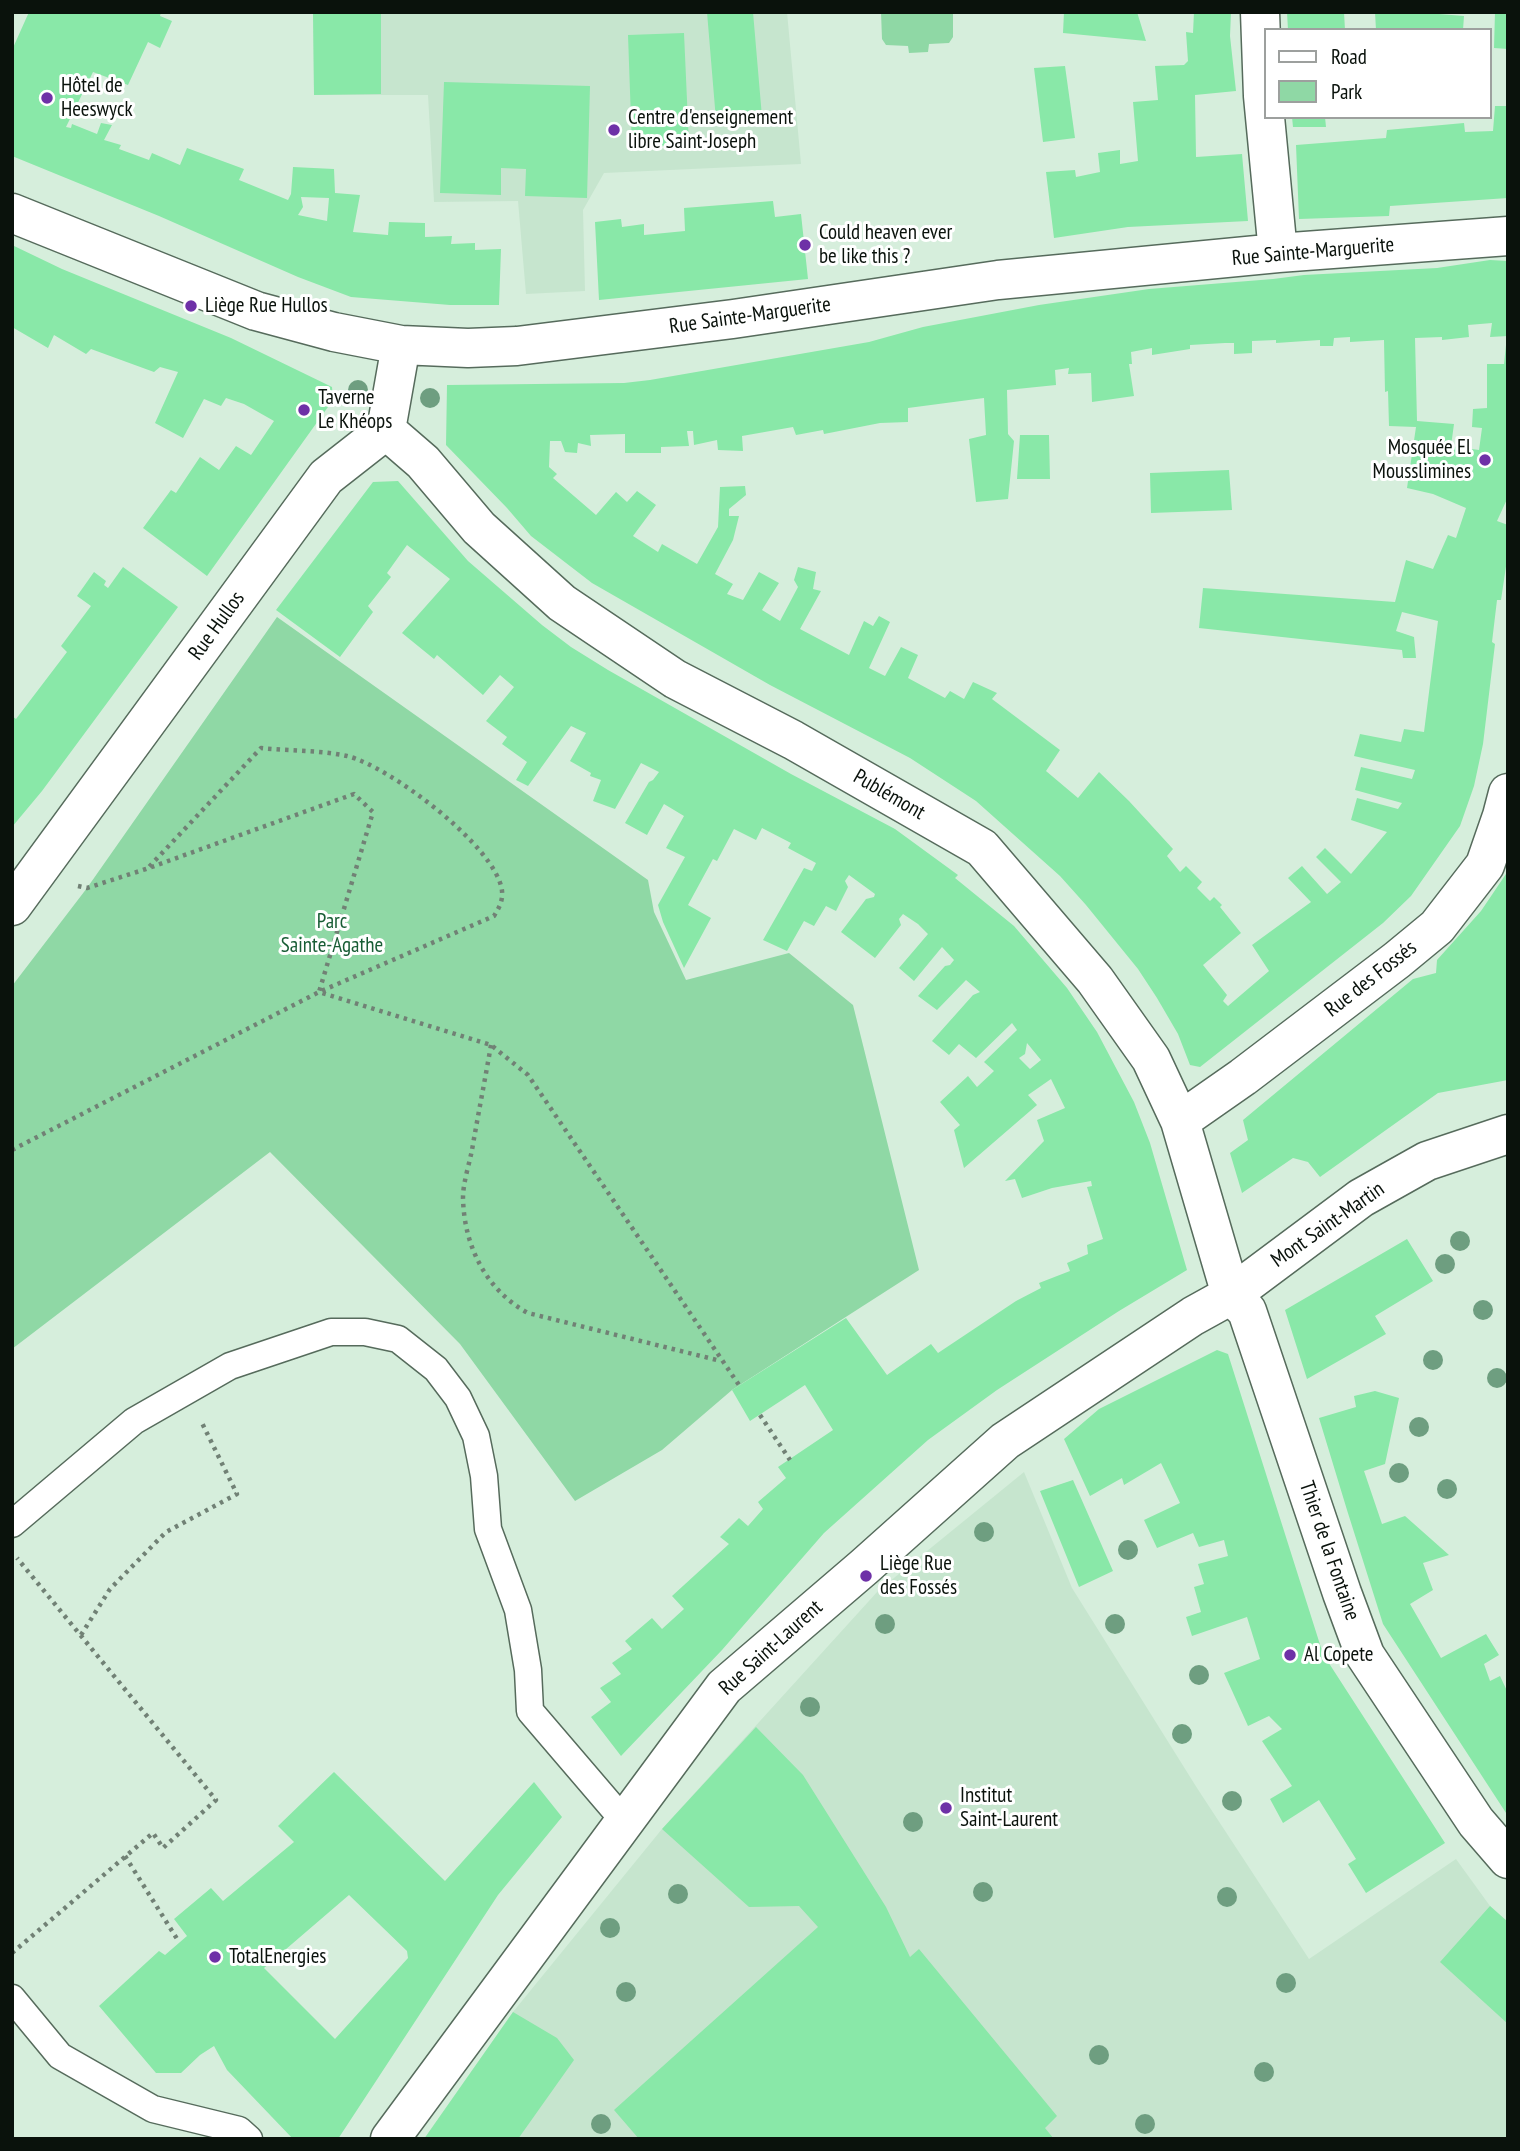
<!DOCTYPE html>
<html>
<head>
<meta charset="utf-8">
<style>
	body { margin:0 }
	#map { position:relative; width:1520px; height:2151px; overflow:hidden; background:#d6eedc; font-family:"PT Sans Narrow",sans-serif }
	canvas { display:block }
	.frame { position:absolute; inset:0; border:14px solid #0a120c; pointer-events:none }
	.legend { position:absolute; left:1264px; top:28px; width:228px; height:91px; box-sizing:border-box; background:#fff; border:2px solid #9da09e; margin:0; padding:9px 12px; list-style:none; font-size:21px; color:#0a120c }
	.legend li { display:flex; align-items:center; gap:14px; height:35px }
	.legend b { width:35px; border:2px solid #9da09e }
</style>
</head>
<body>
<div id="map">
<canvas width="1520" height="2151"></canvas>
<div class="frame"></div>
<ul class="legend">
<li><b style="height:9px;background:#fff"></b>Road</li>
<li><b style="height:19px;background:#8fd8a5"></b>Park</li>
</ul>
</div>
<script>
const ctx = document.querySelector('canvas').getContext('2d');
ctx.lineJoin = 'round';
function paint(path, color) {
  ctx.fillStyle = color;
  ctx.fill(path, 'evenodd');
}
function stroke(path, color, width, dash) {
  ctx.strokeStyle = color;
  ctx.lineWidth = width;
  ctx.lineCap = dash ? 'butt' : 'round';
  ctx.setLineDash(dash || []);
  ctx.stroke(path);
}
function label(font, color, halo, rows, align = 'center') {
  ctx.font = font + ' "PT Sans Narrow",sans-serif';
  ctx.lineWidth = 6;
  ctx.setLineDash([]);
  ctx.textBaseline = 'middle';
  ctx.strokeStyle = halo;
  ctx.fillStyle = color;
  for (const [text, x, y, turn = 0] of rows) {
    ctx.save();
    ctx.translate(x, y);
    ctx.rotate((+turn || 0) * Math.PI / 180);
    ctx.textAlign = isNaN(turn) ? turn : align;
    if (halo) ctx.strokeText(text, 0, 0);
    ctx.fillText(text, 0, 0);
    ctx.restore();
  }
}
paint(new Path2D(`
	M313 12H787L801 164 604 173 583 210 585 291 526 294 518 201 434 202 428 95H314Z
	M1024 1472 1072 1588 1197 1788 1309 1959 1456 1859 1490 1906 1508 1922V2139H424L513 2012 662 1829 878 1591Z`), '#c6e5ce');
paint(new Path2D(`
	M881 12H953V37L949 43 929 44 928 52 909 53 908 46 886 45 882 39Z
	M277 617 648 880 654 912 686 980 789 953 853 1005 919 1270 732 1390 662 1450 575 1501 460 1344 270 1152 12 1349V986L87 888Z`), '#8fd8a5');
paint(new Path2D(`
	M29 12H161L160 16 172 21 160 48 148 42 128 85 93 72 66 127 71 128 72 124 97 134 101 123 112 125 104 140 121 145 119 149 149 160 152 153 180 165 187 148 244 169 239 180 288 200 291 194 293 167 334 169 335 193 360 195 353 232 388 235 389 222 425 223V237L452 236 451 244 475 243V250L501 249 499 305H450L351 297 298 277 159 216 12 156V50ZM301 197 329 198 327 221 298 215 303 207Z
	M313 12H381V94L314 95Z
	M707 12H753L762 117 716 120Z
	M1064 12H1137L1146 41 1063 33Z
	M1194 12H1231L1230 36 1236 91 1195 95 1196 157 1242 154 1248 221 1128 227 1054 238 1046 172 1075 170 1076 177 1100 172 1098 153 1120 150V164L1138 161 1133 102 1158 100 1155 66 1184 65 1188 61 1186 32 1193 33Z
	M1287 12H1344L1345 30H1288Z
	M1375 12H1414L1464 16 1463 30H1376Z
	M1495 12H1508V49L1494 48Z
	M684 33 689 145 632 148 628 35Z
	M1065 66 1075 138 1043 142 1034 68Z
	M444 82 590 86 587 198 525 196 526 169 501 168V195L440 193Z
	M1495 106H1508V198L1390 206 1389 216 1299 219 1296 145 1386 138 1387 130 1464 123 1465 132 1493 131Z
	M1292 117H1325L1326 127H1293Z
	M773 201 775 217 801 214 808 279 599 300 595 222 621 219 622 227 644 224V235L685 231 684 208Z
	M12 245 62 269 231 338 332 387 333 400 207 576 143 528 171 490 176 493 200 457 219 470 236 446 251 455 274 421 244 404 226 398 221 406 204 399 183 438 155 423 178 372 160 367 154 372 91 349 86 354 54 335 48 348 12 327Z
	M1490 260 1508 261V336L1490 337 1492 323 1468 325 1469 337 1442 340V337L1415 338 1417 421 1454 424 1451 446 1479 450 1482 428 1472 427 1473 409 1487 408V364H1504L1506 345 1508 346V497L1497 521 1508 525V553L1501 600H1497L1492 642 1495 644 1483 744 1474 786 1460 826 1411 896 1383 923 1200 1067 1190 1065 1178 1034 1157 998 1138 969 1086 905 1060 876 976 801 910 758 770 685 592 583 531 536 507 508 446 445 447 385 624 383 650 380 869 342 923 327 1039 305 1149 289 1273 279 1304 275 1437 268ZM1350 337V342L1384 340 1385 392 1388 391 1389 426 1416 427 1407 488 1433 494 1466 508 1456 538 1448 535 1433 569 1406 560 1395 602 1203 588 1199 628 1402 650 1403 658H1416L1414 637 1396 631 1402 612 1438 621 1424 732 1404 729 1401 742 1360 734 1354 756 1415 770 1412 779 1361 767 1355 790 1402 803 1398 809 1357 798 1351 820 1387 832 1351 874 1325 848 1316 857 1341 882 1327 894 1302 866 1288 878 1311 902 1252 945 1269 971 1228 1006 1223 1001 1227 995 1203 965 1241 933 1220 907 1222 905 1214 897 1210 901 1197 888 1202 882 1186 866 1180 872 1167 856 1173 849 1129 801 1099 772 1078 798 1046 771 1060 750 992 699 997 693 973 682 964 699 950 691 945 698 908 678 918 655 901 647 885 676 869 668 890 622 879 616 873 626 864 621 849 655 800 629 821 591 813 589 816 572 798 567 794 580 798 587 780 621 762 610 779 583 759 572 743 600 727 594 733 584 715 574 733 540 739 516H729V509L746 495 745 486 720 487 718 527 697 564 662 544 658 552 633 536 656 505 637 491 627 502 616 492 596 515 553 478 557 474 549 467 550 441H561L565 452 577 453 578 443 591 446 590 435 625 434V453H661V447L689 446 687 431H693L694 445 717 440 718 450 743 451 742 436 793 427 796 435 823 430 824 434 880 423 908 422V408L984 398 986 435 969 439 976 502 1008 499 1014 441 1008 434 1007 390 1056 385 1055 370 1069 368 1068 374 1091 373 1092 402 1134 396 1129 364H1132L1131 352 1152 348V355L1190 349V345L1225 343H1234V354L1252 353V341L1276 340V343L1320 340V346H1333L1334 338Z
	M1020 435H1049L1050 479H1017Z
	M1229 470 1232 510 1151 513 1150 473Z
	M398 481 468 561 542 625 571 647 608 670 791 774 895 829 958 875 955 878 1014 926 1067 988 1097 1032 1134 1102 1150 1143 1187 1270 1119 1311 997 1390 928 1440 824 1533 722 1650 621 1756 591 1717 611 1702 600 1688 621 1674 612 1663 632 1649 625 1641 652 1618 662 1629 684 1609 672 1596 729 1544 720 1537 739 1518 748 1526 763 1509 758 1502 786 1478 778 1467 833 1430 805 1385 750 1421 732 1390 846 1318 887 1375 931 1344 938 1353 1016 1301 1041 1288 1039 1283 1070 1271 1067 1263 1088 1254 1087 1245 1103 1239 1087 1187 1092 1186 1091 1181 1052 1188 1022 1198 1015 1179 1005 1181 1044 1141 1037 1120 1065 1108 1051 1079 1028 1095 1037 1105 964 1168 954 1130 960 1125 940 1102 968 1076 977 1087 994 1071 984 1062 1017 1030 1012 1023 976 1058 959 1044 949 1055 932 1041 973 995 980 992 966 980 937 1010 918 996 945 966 950 965 954 960 942 947 914 981 899 968 928 934 918 924 903 914 899 919 901 925 875 958 841 932 866 899 874 897 875 894 849 875 845 881 848 887 836 911 826 906 814 926 804 921 787 951 763 940 804 868 812 871 816 863 788 848 791 843 762 828 756 840 734 829 717 861 713 859 688 905 711 918 684 968 663 922 658 905 685 857 666 848 684 816 664 804 647 835 625 823 649 782 653 780 659 772 641 763 615 809 593 801 601 780 590 776 591 773 570 761 586 733 571 726 528 786 516 780 527 762 502 744 507 737 486 721 514 687 500 675 483 695 437 655 434 659 402 633 450 579 407 545 387 573 391 577 368 606 373 612 340 657 276 610 373 482ZM1027 1043 1041 1060 1030 1069 1019 1058 1025 1054Z
	M123 567 178 607 42 791 12 827V716L16 719 67 652 61 646 91 606 77 596 94 572 106 581 104 585 108 588Z
	M1508 871V1080L1438 1093 1320 1177 1308 1162 1293 1158 1242 1193 1230 1153 1248 1140 1243 1120 1413 979 1436 973 1437 960 1481 911Z
	M1407 1239 1433 1281 1375 1316 1386 1334 1307 1379 1285 1310Z
	M1217 1350 1228 1354 1323 1654 1445 1843 1366 1893 1348 1864 1356 1859 1319 1800 1283 1823 1270 1799 1292 1786 1262 1741 1282 1729 1269 1716 1248 1726 1224 1673 1260 1659 1247 1617 1192 1636 1186 1617 1201 1612 1194 1587 1204 1584 1198 1564 1228 1556 1224 1540 1199 1547 1193 1533 1157 1548 1144 1520 1180 1503 1161 1463 1124 1485 1122 1478 1090 1496 1064 1439 1099 1409Z
	M1375 1391 1399 1398 1385 1464 1364 1471 1382 1524 1405 1516 1449 1555 1423 1563 1433 1590 1410 1604 1441 1658 1486 1634 1499 1655 1484 1664 1490 1681 1500 1676 1508 1693V1816L1383 1624 1347 1510 1319 1418 1356 1407 1354 1396Z
	M1073 1480 1113 1571 1079 1587 1040 1491Z
	M756 1727 803 1775 886 1907 910 1957 919 1949 1057 2116 1045 2128 1054 2139H639L614 2110 818 1927 799 1906 749 1907 662 1829Z
	M334 1772 445 1881 534 1782 562 1817 498 1895 338 2139H293L227 2070 214 2046 200 2055 181 2073H156L99 2006 159 1951 165 1955 187 1936 174 1919 211 1888 223 1901 294 1842 278 1826ZM349 1895 407 1951 408 1958 335 2039 264 1968Z
	M1490 1906 1508 1922V2024L1440 1962Z
	M513 2012 557 2038 574 2060 518 2139H424Z`), '#89e8a8');
const lane = new Path2D(`
	M12 1524 134 1421 230 1366 331 1332H365L398 1339 436 1369 458 1398 476 1436 484 1476 488 1529 518 1610 528 1670 530 1711 625 1822
	M12 1998 60 2056 153 2109 239 2130 249 2139`);
const street = new Path2D(`
	M1260 12 1263 96 1278 253
	M12 213 256 311 334 332 401 345 468 348 517 346 733 319 998 280 1278 253 1508 236
	M386 430 423 462 479 528 562 603 675 679 793 740 982 848 1095 980 1151 1059 1180 1121 1231 1295
	M12 906 326 477 386 430 401 345
	M1180 1121 1243 1077 1397 960 1437 927 1485 865 1502 816 1508 793
	M1231 1295 1247 1311 1342 1593 1365 1655 1476 1822 1508 1859
	M390 2139 724 1687 864 1567 1005 1441 1193 1316 1231 1295 1361 1198 1427 1161 1508 1134`);
stroke(lane, '#566b5c', 29);
stroke(street, '#566b5c', 41);
stroke(new Path2D(`
	M78 886 87 888 146 869 354 794 373 812 319 992 491 1045 528 1075 739 1385
	M491 1045C485 1080 478 1115 472 1150 469 1165 463 1183 463 1198 464 1246 486 1290 528 1313L721 1361
	M12 1150 319 992 494 916C499 908 503 901 502 891 497 847 389 766 347 756 320 750 289 751 261 748L147 869
	M760 1415 790 1460
	M81 1635 110 1589 166 1532 237 1494 202 1423
	M125 1856 179 1942
	M12 1953 153 1833 163 1848 216 1800 17 1558`), '#718175', 4.5, [3.5, 5]);
stroke(lane, '#fff', 26);
stroke(street, '#fff', 38);
ctx.fillStyle = '#6e9e80';
for (const [x, y] of [
	[358,390],
	[430,398],
	[1460,1241],
	[1445,1264],
	[1483,1310],
	[1433,1360],
	[1497,1378],
	[1419,1427],
	[1399,1473],
	[1447,1489],
	[984,1532],
	[1128,1550],
	[885,1624],
	[1115,1624],
	[1199,1675],
	[810,1707],
	[1182,1734],
	[1232,1801],
	[913,1822],
	[983,1892],
	[678,1894],
	[1227,1897],
	[610,1928],
	[1286,1983],
	[626,1992],
	[1099,2055],
	[1264,2072],
	[601,2124],
	[1145,2124]
]) {
  ctx.beginPath();
  ctx.arc(x, y, 10, 0, 2 * Math.PI);
  ctx.fill();
}
for (const [x, y, r, color] of [
	[47,98,7,"#6e31a7"],
	[614,130,7,"#6e31a7"],
	[805,245,7,"#6e31a7"],
	[191,306,7,"#6e31a7"],
	[304,410,7,"#6e31a7"],
	[1485,460,7,"#6e31a7"],
	[866,1576,7,"#6e31a7"],
	[1290,1655,7,"#6e31a7"],
	[946,1808,7,"#6e31a7"],
	[215,1957,7,"#6e31a7"]
]) {
  const dot = new Path2D();
  dot.arc(x, y, r, 0, 2 * Math.PI);
  ctx.fillStyle = color;
  ctx.fill(dot);
  stroke(dot, '#fff', 2.5);
}
label('21px', '#0a120c', '#fff', [
	["Hôtel de",61,86],
	["Heeswyck",61,110],
	["Centre d'enseignement",628,118],
	["libre Saint-Joseph",628,142],
	["Could heaven ever",819,233],
	["be like this ?",819,257],
	["Liège Rue Hullos",205,306],
	["Taverne",318,398],
	["Le Khéops",318,422],
	["Mosquée El",1471,448,"right"],
	["Mousslimines",1471,472,"right"],
	["Liège Rue",880,1564],
	["des Fossés",880,1588],
	["Al Copete",1304,1655],
	["Institut",960,1796],
	["Saint-Laurent",960,1820],
	["TotalEnergies",229,1957]
], 'left');
label('21px', '#0a120c', '#fff', [
	["Rue Sainte-Marguerite",1313,252,-5],
	["Rue Sainte-Marguerite",750,316,-8],
	["Rue Hullos",217,626,-54],
	["Publémont",889,795,30],
	["Rue des Fossés",1371,979,-38],
	["Mont Saint-Martin",1328,1225,-35],
	["Thier de la Fontaine",1329,1551,71],
	["Rue Saint-Laurent",771,1648,-42]
]);
label('21px', '#185d35', '#fff', [
	["Parc",332,922],
	["Sainte-Agathe",332,946]
]);
</script>
</body>
</html>
